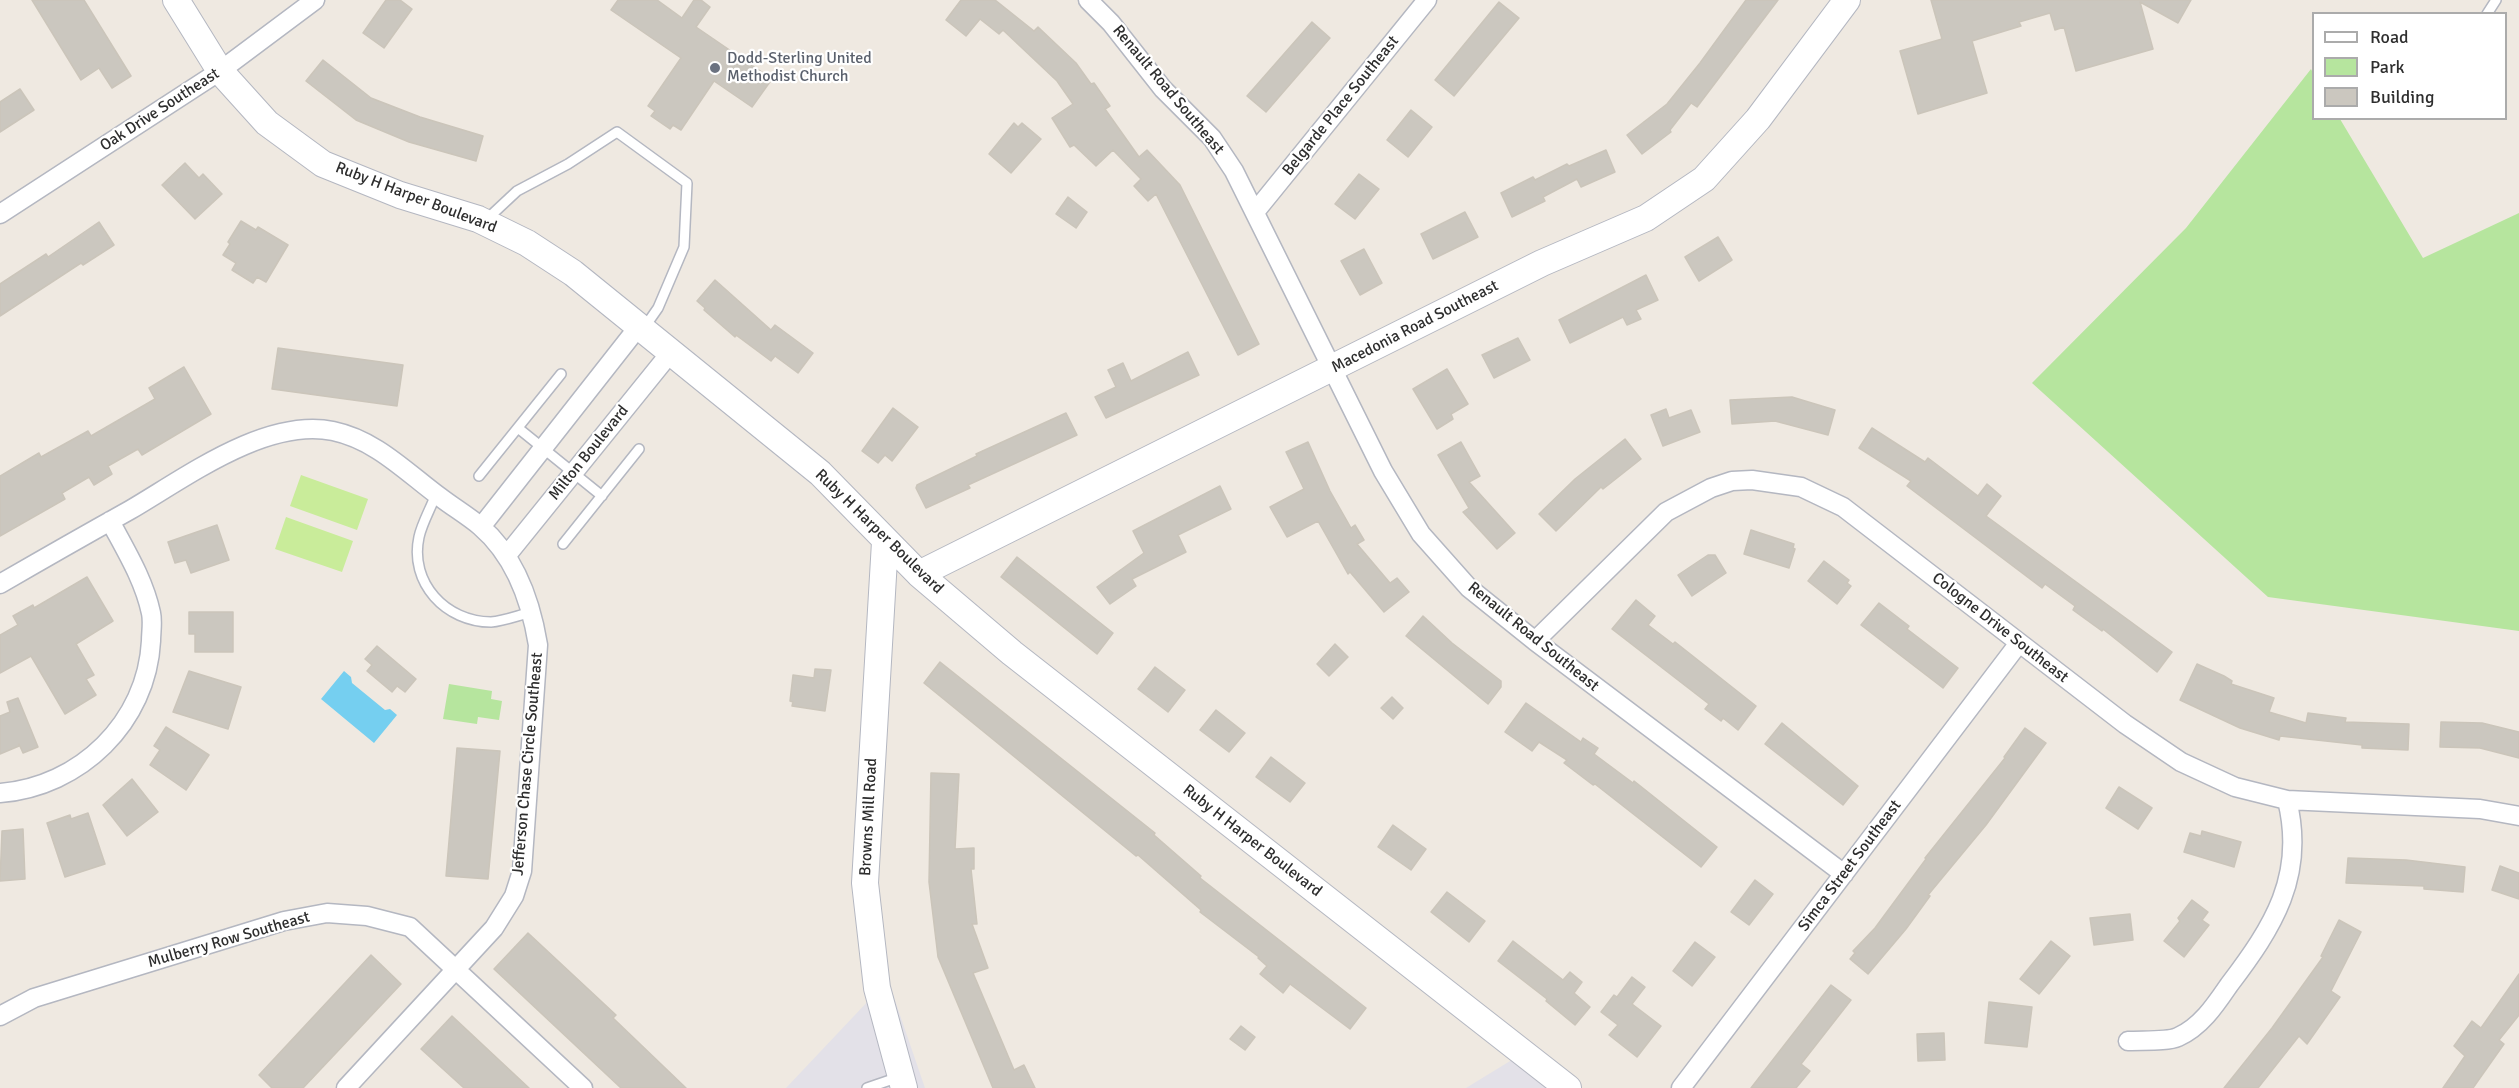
<!DOCTYPE html>
<html>
<head>
<meta charset="utf-8">
<style>
	body { margin:0 }
	#map { position:relative; width:2519px; height:1088px; overflow:hidden; background:#efe9e1; font-family:Signika,sans-serif }
	canvas { display:block }
	.legend { position:absolute; left:2312px; top:12px; width:195px; height:108px; box-sizing:border-box; background:#fff; border:2px solid #ababab; margin:0; padding:8px 10px; list-style:none; font-size:18px; color:#2e2e2e }
	.legend li { display:flex; align-items:center; gap:12px; height:30px }
	.legend b { width:30px; border:2px solid #ababab }
</style>
</head>
<body>
<div id="map">
<canvas width="2519" height="1088"></canvas>
<ul class="legend">
<li><b style="height:8px;background:#fff"></b>Road</li>
<li><b style="height:16px;background:#b6e59e"></b>Park</li>
<li><b style="height:16px;background:#cbc7bf"></b>Building</li>
</ul>
</div>
<script>
const ctx = document.querySelector('canvas').getContext('2d');
ctx.lineJoin = 'round';
function paint(path, color) {
  ctx.fillStyle = color;
  ctx.fill(path, 'evenodd');
}
function stroke(path, color, width, dash) {
  ctx.strokeStyle = color;
  ctx.lineWidth = width;
  ctx.lineCap = dash ? 'butt' : 'round';
  ctx.setLineDash(dash || []);
  ctx.stroke(path);
}
function label(font, color, halo, rows, align = 'center') {
  ctx.font = font + ' Signika,sans-serif';
  ctx.lineWidth = 4.5;
  ctx.setLineDash([]);
  ctx.textBaseline = 'middle';
  ctx.strokeStyle = halo;
  ctx.fillStyle = color;
  for (const [text, x, y, turn = 0] of rows) {
    ctx.save();
    ctx.translate(x, y);
    ctx.rotate((+turn || 0) * Math.PI / 180);
    ctx.textAlign = isNaN(turn) ? turn : align;
    if (halo) ctx.strokeText(text, 0, 0);
    ctx.fillText(text, 0, 0);
    ctx.restore();
  }
}
paint(new Path2D(`
	M888 980 925 1088H786Z
	M1515 1058 1557 1088H1466Z`), '#e3e1e8');
paint(new Path2D(`
	M2311 69 2313 73 2314 118 2340 119 2423 258 2519 213V631L2268 597 2032 383 2186 228Z
	M449 684 492 691 491 699 502 701 499 720 478 717 477 724 443 719Z`), '#b6e59e');
paint(new Path2D(`
	M301 475 368 499 357 530 290 506Z
	M286 517 353 541 342 572 275 549Z`), '#c9ec9a');
paint(new Path2D(`
	M344 671 351 677 352 683 385 710 390 709 397 715 374 743 321 699Z`), '#75cff0');
const building = new Path2D(`
	M32 0H84L131 76 112 88 99 68 81 80Z
	M386 0H400L412 9 384 48 363 33Z
	M618 0H657L682 18 694 0H701L710 7 696 27 772 79 752 107 714 81 681 130 673 125 670 129 651 116 655 111 648 106 681 58 611 10Z
	M961 0H995L1034 31 1038 27 1076 63 1091 84 1094 83 1110 106 1105 109 1139 157 1147 150 1180 185 1259 344 1238 355 1156 194 1148 201 1134 186 1141 179 1113 150 1096 166 1074 145 1070 147 1052 118 1073 104 1057 81 1003 30 999 34 980 19 966 36 946 20Z
	M1746 0H1778L1697 107 1691 103 1670 130 1671 132 1642 154 1627 135 1667 104 1700 63Z
	M1931 0H2191L2178 23 2140 2 2153 49 2076 71 2064 27 2055 30 2050 13 2019 22 2021 26 1972 41 1987 93 1918 114 1900 51 1942 39Z
	M1499 2 1519 18 1454 96 1435 80Z
	M1312 22 1330 38 1266 112 1247 96Z
	M323 60 371 98 420 117 483 136 476 161 409 142 356 120 306 81Z
	M20 89 34 110 0 132V102Z
	M1411 110 1432 127 1408 157 1387 140Z
	M1014 123 1018 127 1022 123 1041 139 1011 173 989 154Z
	M1606 150 1615 172 1581 187 1577 179 1543 197 1545 201 1512 217 1501 193 1533 177 1535 180 1567 164 1569 166Z
	M185 163 199 178 203 174 222 194 195 219 162 185Z
	M1359 174 1379 189 1355 219 1335 204Z
	M1068 197 1087 212 1076 228 1056 214Z
	M1465 212 1478 237 1433 259 1421 234Z
	M241 221 256 230 258 227 288 245 266 282 257 277 253 283 232 270 236 263 223 255 230 244 228 242Z
	M99 222 114 245 83 265 81 263 0 316V284L46 254 48 257Z
	M1718 237 1732 260 1699 281 1685 257Z
	M1364 249 1382 283 1360 295 1341 261Z
	M1646 275 1658 300 1636 310 1641 319 1627 325 1623 317 1570 343 1559 320Z
	M715 280 771 330 775 325 813 353 798 373 775 356 771 361 736 335 735 337 704 310 705 308 697 301Z
	M1518 338 1530 360 1494 378 1482 355Z
	M278 348 403 365 397 406 272 389Z
	M1188 352 1199 375 1106 418 1095 397 1116 387 1108 370 1123 363 1131 381Z
	M184 367 211 414 142 455 138 449 108 466 112 474 94 485 89 477 62 493 65 499 0 536V476L39 453 41 457 88 431 91 436 155 399 149 388Z
	M1447 369 1468 404 1451 414 1453 419 1437 429 1413 389Z
	M1792 397 1835 410 1828 435 1775 421 1732 424 1730 400Z
	M893 408 918 427 892 461 885 455 878 463 862 451Z
	M1666 409 1669 418 1691 410 1700 432 1663 446 1651 415Z
	M1066 413 1077 435 968 485 970 488 926 508 916 488 917 485 977 456 976 454Z
	M1872 428 1925 462 1928 458 1978 496 1987 484 2001 496 1986 516 2172 652 2157 672 2103 629 2102 631 2073 610 2075 606 2045 584 2042 588 1907 486 1911 481 1859 448Z
	M1625 439 1641 459 1603 489 1601 487 1556 531 1539 514 1575 479Z
	M1308 442 1330 491 1351 528 1355 525 1364 540 1357 544 1390 583 1397 578 1409 592 1384 612 1350 572 1348 574 1318 521 1287 537 1270 507 1304 489 1286 452Z
	M1461 442 1480 476 1469 482 1515 533 1497 549 1463 512 1469 508 1438 455Z
	M1220 486 1231 509 1178 535 1186 552 1132 579 1136 586 1110 604 1097 587 1144 553 1133 531Z
	M217 525 229 560 191 573 186 560 175 563 168 542Z
	M1751 530 1794 544 1793 548 1795 549 1789 568 1744 554Z
	M1708 555H1715L1726 573 1692 596 1678 575Z
	M1017 557 1113 633 1097 654 1001 577Z
	M1824 561 1849 580 1847 583 1851 586 1837 604 1808 581Z
	M87 577 113 621 76 644 94 675 86 679 96 695 65 714 31 656 0 673V635L18 625 13 616 33 605 34 608Z
	M1636 600 1655 616 1648 625 1673 644 1675 642 1756 706 1738 730 1723 718 1721 721 1705 709 1709 704 1612 629Z
	M1879 603 1909 626 1907 629 1958 668 1943 688 1861 625Z
	M189 612H233V652H195V634H189Z
	M1423 616 1452 643 1501 681V687L1488 704 1406 636Z
	M1335 644 1348 657 1329 676 1317 664Z
	M377 646 416 679 405 692 397 686 392 692 367 671 372 665 365 659Z
	M940 662 1155 833 1154 835 1201 876 1200 878 1366 1008 1350 1029 1290 984 1283 993 1260 974 1267 966 1258 958 1259 957 1200 912 1201 910 1138 855 1136 856 924 683Z
	M2197 664 2224 676 2232 681 2231 684 2274 698 2269 712 2306 723 2308 713 2346 718 2345 722 2409 724 2408 750 2362 748V745L2280 736 2279 740 2240 728 2180 700Z
	M1155 667 1185 690 1168 712 1138 689Z
	M815 669 831 670 825 711 792 706 793 702 790 701 793 675 814 678Z
	M189 671 241 687 228 729 173 712Z
	M1392 697 1403 708 1393 719 1381 708Z
	M18 698 38 747 23 753 19 744V746L0 754V716L10 712 7 702Z
	M1526 703 1581 742 1583 738 1598 748 1594 754 1633 783 1634 781 1717 847 1701 867 1595 784 1593 785 1564 763 1567 760 1539 742 1532 751 1505 732Z
	M1216 710 1245 733 1229 752 1200 730Z
	M2441 722 2482 723 2519 732V758L2480 748 2440 747Z
	M1782 723 1858 786 1843 805 1765 744Z
	M166 727 209 755 186 790 150 765 160 750 154 746Z
	M2025 728 2046 743 1986 825 1928 895 1930 896 1906 929 1868 974 1850 959 1855 953 1853 951 1875 928 1926 859 1925 858 2005 758 2004 757Z
	M457 748 500 751 488 879 446 876Z
	M1271 757 1305 783 1290 802 1256 777Z
	M931 773 959 774 955 849 974 848V869H971L977 924H972L988 968 973 973 1014 1070 1024 1065 1035 1088H993L938 957 929 882Z
	M132 779 158 812 127 836 103 805Z
	M2119 787 2152 808 2138 829 2106 808Z
	M88 813 105 864 65 877 47 823 70 815 71 819Z
	M1393 825 1426 849 1411 870 1378 847Z
	M23 829 25 879 0 881 2 831Z
	M2202 831 2241 842 2234 867 2184 852 2190 833 2201 836Z
	M2348 858 2406 860 2465 867 2463 892 2424 889V886L2346 883Z
	M2500 866 2519 873V899L2492 890Z
	M1755 880 1773 894 1749 925 1731 912Z
	M1447 892 1485 921 1469 942 1431 912Z
	M2192 900 2208 912 2202 920 2209 925 2184 957 2164 941 2180 921 2178 918Z
	M2130 914 2133 940 2094 945 2090 918Z
	M2339 920 2361 932 2331 991 2340 997 2307 1044 2299 1036 2258 1088H2224L2272 1028 2323 957 2321 956Z
	M528 933 616 1015 613 1018 686 1088H621L494 969Z
	M1513 941 1563 980 1570 972 1582 982 1574 993 1590 1007 1575 1025 1546 1001 1547 999 1498 961Z
	M2051 941 2070 956 2039 994 2020 979Z
	M1695 942 1715 957 1692 986 1673 971Z
	M371 955 401 984 303 1088H272L259 1075Z
	M2519 974V1015L2499 1040 2504 1044 2473 1088H2443L2465 1056 2454 1046 2472 1021 2481 1028Z
	M1632 977 1645 987 1632 1004 1661 1026 1637 1057 1609 1035 1618 1025 1601 1012 1614 995 1617 997Z
	M1831 985 1851 1000 1801 1064 1810 1071 1796 1088H1751Z
	M1989 1002 2032 1007 2027 1047 1985 1043Z
	M452 1016 529 1088H464L421 1049Z
	M1241 1026 1255 1037 1245 1050 1230 1039Z
	M1944 1033 1945 1060 1918 1061 1917 1034Z`);
paint(building, '#cbc7bf');
stroke(building, '#cbc5ba', 1.5);
const lane = new Path2D(`
	M2487 14 2496 0
	M486 220 517 191 568 164 617 132 687 183 684 247 658 308 644 328
	M518 428 602 496
	M479 476 561 374
	M436 494C431 508 422 523 419 537 409 583 446 622 491 622 504 621 519 615 532 612
	M563 544 639 449
	M867 1088 899 1077`);
const street = new Path2D(`
	M1088 0 1111 23 1163 89 1212 138 1234 171 1383 471 1421 534 1469 588 1535 641 1844 874
	M1255 212 1427 0
	M0 214 220 71 315 0
	M481 527 639 326
	M507 555 671 352
	M0 584C43 559 87 534 130 510 185 478 266 417 333 431 376 440 406 472 440 497 453 507 468 516 480 526 515 556 531 602 538 645L522 871 514 896 494 928 346 1088
	M1535 641 1666 512 1711 488 1732 481 1752 480 1801 487 1843 507 2125 724 2181 762 2235 787 2287 800 2480 809 2519 816
	M0 793C80 787 147 722 151 641 151 632 153 622 151 613 144 580 126 551 110 521
	M0 1016 34 998 284 921 327 913 367 916 410 927 583 1088
	M2128 1041C2141 1040 2167 1042 2178 1037 2201 1027 2216 1004 2229 985 2273 927 2306 876 2287 800
	M1681 1088 2019 643`);
const secondary = new Path2D(`
	M176 0 220 71 267 123 323 164 400 195 478 219 527 243 573 273 820 473 919 574 1012 653 1568 1088
	M885 542 865 883 877 988 904 1088
	M919 574 1542 263 1646 218 1704 179 1758 119 1847 0`);
stroke(lane, '#b4b7c1', 12);
stroke(street, '#b4b7c1', 21);
stroke(secondary, '#b4b7c1', 28);
stroke(lane, '#fff', 9);
stroke(street, '#fff', 18);
stroke(secondary, '#fff', 26);
for (const [x, y, r, color] of [
	[715,68,6,"#6b7280"]
]) {
  const dot = new Path2D();
  dot.arc(x, y, r, 0, 2 * Math.PI);
  ctx.fillStyle = color;
  ctx.fill(dot);
  stroke(dot, '#fff', 2);
}
label('16px', '#5b616d', '#fff', [
	["Dodd-Sterling United",727,59],
	["Methodist Church",727,77]
], 'left');
label('16px', '#2e2e2e', '#fff', [
	["Renault Road Southeast",1168,90,50],
	["Belgarde Place Southeast",1341,106,-51],
	["Oak Drive Southeast",160,110,-33],
	["Ruby H Harper Boulevard",416,198,21],
	["Macedonia Road Southeast",1415,327,-27],
	["Milton Boulevard",589,453,-51],
	["Ruby H Harper Boulevard",879,532,44],
	["Cologne Drive Southeast",2000,628,38],
	["Renault Road Southeast",1533,637,39],
	["Jefferson Chase Circle Southeast",528,764,-85],
	["Browns Mill Road",869,817,-87],
	["Ruby H Harper Boulevard",1252,841,38],
	["Simca Street Southeast",1850,866,-53],
	["Mulberry Row Southeast",229,940,-16]
]);
</script>
</body>
</html>
